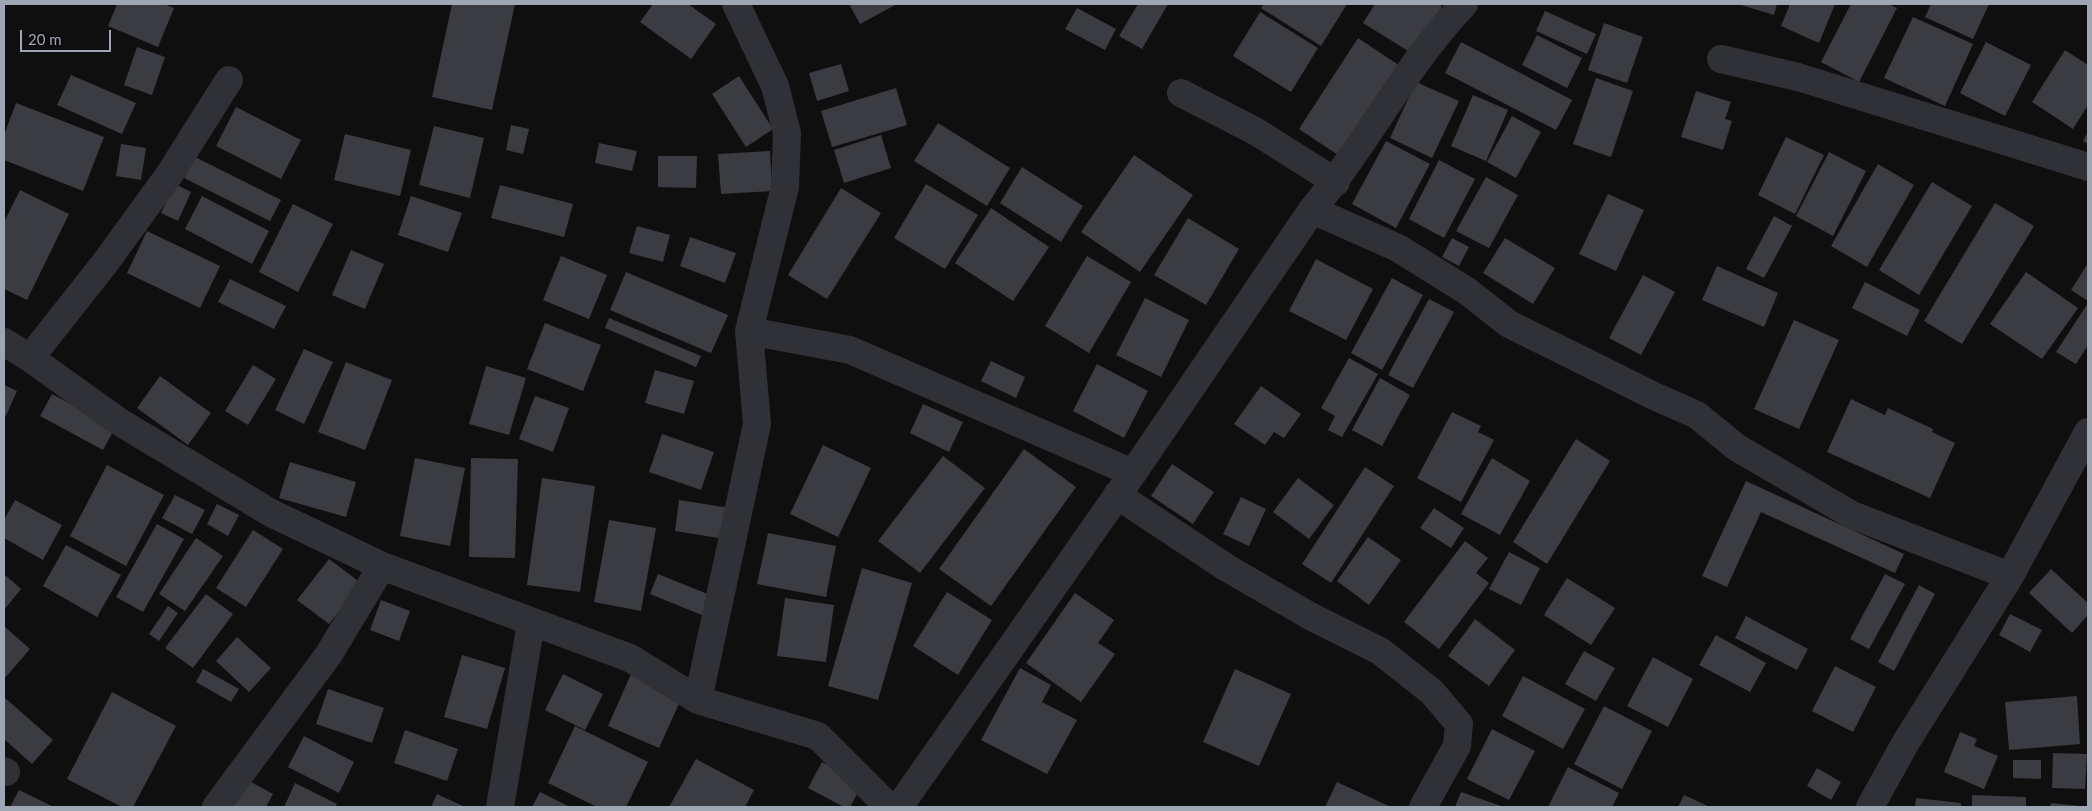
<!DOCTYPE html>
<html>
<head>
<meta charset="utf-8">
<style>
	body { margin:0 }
	#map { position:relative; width:2092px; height:811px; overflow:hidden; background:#0f0f10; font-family:Lato,sans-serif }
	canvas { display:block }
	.frame { position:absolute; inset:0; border:5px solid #9fa6b3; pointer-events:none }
	.scale { position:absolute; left:20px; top:30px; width:91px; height:22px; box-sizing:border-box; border:2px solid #9fa6b3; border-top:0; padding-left:6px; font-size:15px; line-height:18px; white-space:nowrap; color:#9fa6b3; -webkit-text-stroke:4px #0a0a0b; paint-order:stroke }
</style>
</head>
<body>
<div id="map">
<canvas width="2092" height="811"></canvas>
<div class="frame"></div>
<div class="scale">20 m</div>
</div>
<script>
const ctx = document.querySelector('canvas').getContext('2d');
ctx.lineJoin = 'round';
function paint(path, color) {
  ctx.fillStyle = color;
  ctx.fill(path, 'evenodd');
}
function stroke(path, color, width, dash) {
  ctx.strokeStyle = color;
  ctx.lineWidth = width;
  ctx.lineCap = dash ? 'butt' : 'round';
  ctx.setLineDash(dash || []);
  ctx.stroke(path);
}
paint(new Path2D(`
	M117 4H164L174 8 158 47 108 26Z
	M452 4H515L492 110 432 97Z
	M653 4H688L716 24 691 59 640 22Z
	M849 4H897L860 24Z
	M1138 4H1168L1142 49 1119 36Z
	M1264 4H1347L1321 46 1261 8Z
	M1375 4H1438L1442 6 1413 54 1363 23Z
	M1738 4H1777L1774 15Z
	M1790 4H1835L1819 43 1781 26Z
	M1851 4H1888L1897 8 1859 82 1821 62Z
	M1931 4H1989L1973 39 1925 17Z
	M1077 8 1116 29 1105 50 1065 29Z
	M1545 11 1596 34 1587 54 1536 31Z
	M1260 12 1318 48 1291 92 1233 56Z
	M1913 17 1973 44 1945 106 1884 78Z
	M1604 23 1643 37 1627 83 1588 70Z
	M1537 35 1582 58 1567 88 1522 65Z
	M1358 38 1403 68 1344 159 1299 129Z
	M1461 42 1572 100 1556 130 1445 73Z
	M1986 42 2031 65 2005 116 1960 93Z
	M137 47 165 57 152 95 124 85Z
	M2065 50 2088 65V105L2073 129 2032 102Z
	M841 64 849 91 817 101 809 73Z
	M71 75 136 103 122 134 57 105Z
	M739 76 773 129 746 147 712 94Z
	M1596 78 1633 91 1611 157 1573 144Z
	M1416 82 1459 101 1432 158 1390 138Z
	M896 88 907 125 832 147 821 111Z
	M1696 91 1731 102 1725 119 1732 121 1723 150 1681 137Z
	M1473 95 1508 110 1486 161 1451 146Z
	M16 103 104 137 83 191 4 160V135Z
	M236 107 301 140 281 179 216 146Z
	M1512 116 1541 132 1516 178 1487 162Z
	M938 123 1010 168 987 206 914 161Z
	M511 125 529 129 523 154 506 150Z
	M434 126 484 138 470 198 419 185Z
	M2088 132V144L2083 141Z
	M345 134 411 150 400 196 334 180Z
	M881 135 891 168 844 183 834 150Z
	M1786 137 1824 155 1795 214 1758 195Z
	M1386 141 1430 164 1396 228 1352 204Z
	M599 143 637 151 632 171 595 163Z
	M121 144 146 148 141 180 116 176Z
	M770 151 772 191 721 194 718 154Z
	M1829 152 1866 171 1833 236 1796 216Z
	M1134 155 1193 195 1140 272 1081 232Z
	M658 156H697L696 188 658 187Z
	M195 157 281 200 270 221 184 178Z
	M1439 160 1475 179 1444 238 1409 219Z
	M1878 164 1914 185 1867 267 1831 246Z
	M1022 167 1083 206 1061 242 1000 203Z
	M1486 177 1518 195 1489 248 1456 231Z
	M1932 182 1972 206 1919 295 1879 270Z
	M175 184 191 192 178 221 161 213Z
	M926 184 978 215 945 269 894 238Z
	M500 185 573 204 564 237 491 218Z
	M841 188 881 213 827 299 788 275Z
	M20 190 69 214 27 300 4 289V222Z
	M1608 194 1644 210 1616 271 1579 254Z
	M202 196 269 231 252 264 185 229Z
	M411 196 462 213 448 252 398 235Z
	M1995 203 2034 226 1962 344 1924 321Z
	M293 204 333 224 298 292 259 272Z
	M991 208 1049 247 1013 301 955 263Z
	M1774 216 1792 226 1764 278 1746 269Z
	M1188 218 1239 249 1206 305 1154 275Z
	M637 226 670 235 663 262 629 253Z
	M147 231 220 266 200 308 127 273Z
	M690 237 736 253 725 283 680 266Z
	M1452 238 1469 247 1459 266 1442 257Z
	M1505 238 1555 268 1533 304 1483 273Z
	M351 250 384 264 365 309 332 295Z
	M561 256 607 275 589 319 543 300Z
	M1087 256 1131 282 1089 353 1045 326Z
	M1316 259 1373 289 1346 340 1289 311Z
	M2088 263V301L2071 290Z
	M1717 266 1778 293 1764 327 1702 300Z
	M626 272 728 315 711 353 610 310Z
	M2026 272 2078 308 2042 359 1990 324Z
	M1643 275 1675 292 1641 355 1609 338Z
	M1392 278 1423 295 1382 370 1351 353Z
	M230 279 286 306 274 329 218 302Z
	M1865 282 1920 310 1907 336 1852 308Z
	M1145 298 1189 320 1161 377 1116 355Z
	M1429 299 1454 312 1413 388 1388 375Z
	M2088 303V345L2076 364 2056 352Z
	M609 318 701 356 696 367 605 328Z
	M1794 320 1839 340 1799 429 1754 409Z
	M545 323 601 345 583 391 527 369Z
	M304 349 333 362 304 424 275 410Z
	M1349 358 1378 374 1342 437 1328 430 1335 416 1321 408Z
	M991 361 1025 377 1016 398 981 381Z
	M346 362 392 380 365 450 318 432Z
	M1097 364 1148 391 1124 438 1073 411Z
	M253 365 276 379 248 425 225 411Z
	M486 366 526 378 509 435 469 424Z
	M655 370 694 381 684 414 645 403Z
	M160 376 211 413 188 445 137 408Z
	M1380 378 1410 395 1382 446 1352 430Z
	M4 385 17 391 4 420Z
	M1261 386 1301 414 1284 438 1274 432 1265 445 1234 424Z
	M52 394 115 428 103 450 40 416Z
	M535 396 569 408 553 452 519 439Z
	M1851 399 1885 415 1888 408 1933 429 1932 432 1955 443 1930 498 1827 452Z
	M923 404 963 422 949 452 910 433Z
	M1452 412 1481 426 1478 432 1494 440 1461 502 1417 478Z
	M662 434 714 452 701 490 649 472Z
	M1576 439 1610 461 1547 564 1513 542Z
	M823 445 871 468 838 537 790 514Z
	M1024 449 1076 487 991 606 939 569Z
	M943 456 985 488 920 573 878 541Z
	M415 458 465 468 450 546 400 536Z
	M471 458 518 459 515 558 469 557Z
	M1492 458 1530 481 1500 535 1461 514Z
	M290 462 356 482 346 517 279 498Z
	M1172 464 1214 492 1193 524 1151 496Z
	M107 465 164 495 126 566 70 536Z
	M1365 467 1394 486 1331 583 1302 564Z
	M542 478 595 486 580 592 527 585Z
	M1298 478 1334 505 1309 539 1273 512Z
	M1746 481 1904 554 1895 573 1761 512 1727 587 1702 576Z
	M175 495 205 510 192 534 162 518Z
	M1241 497 1266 509 1249 546 1223 534Z
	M15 500 62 525 43 560 4 538V520Z
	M679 500 730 508 725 539 675 531Z
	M217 504 239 515 228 536 207 524Z
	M1434 508 1464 528 1451 548 1420 528Z
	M609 520 656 528 641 611 594 602Z
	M157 524 184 539 143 612 116 597Z
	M253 530 283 549 246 607 216 588Z
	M768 533 836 546 826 597 757 584Z
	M1368 537 1401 560 1369 605 1337 581Z
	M196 538 223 556 185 611 159 594Z
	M1465 541 1488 558 1476 573 1489 583 1439 649 1404 622Z
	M66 545 121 575 97 617 43 586Z
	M1509 552 1540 568 1521 605 1489 589Z
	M329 559 361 583 329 624 297 600Z
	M862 568 912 583 878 700 828 686Z
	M2051 569 2088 603V615L2072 633 2029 593Z
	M4 574 21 589 4 610Z
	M658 574 710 595 702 615 650 594Z
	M1885 574 1905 584 1869 649 1850 639Z
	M1567 578 1615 608 1591 645 1544 615Z
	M1919 585 1935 594 1894 671 1878 662Z
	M947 592 992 620 958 675 913 646Z
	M1075 593 1114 620 1098 643 1115 654 1081 702 1026 663Z
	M206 594 233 614 193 668 165 648Z
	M785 598 834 605 826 662 777 656Z
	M381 600 410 611 399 641 370 630Z
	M168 606 178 613 159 641 149 634Z
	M2010 614 2042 630 2030 652 1999 635Z
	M1746 616 1808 649 1797 670 1735 638Z
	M1475 619 1515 650 1489 686 1448 656Z
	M4 626 30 649 4 679Z
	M1716 635 1766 663 1750 692 1699 665Z
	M237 637 271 668 249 692 216 661Z
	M1584 651 1615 668 1596 701 1565 684Z
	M462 655 505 668 487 729 444 717Z
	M639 656 690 679 659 748 608 726Z
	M1653 657 1693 679 1668 727 1627 706Z
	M1835 666 1876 687 1853 732 1812 711Z
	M1020 668 1051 685 1042 702 1077 720 1047 774 981 740Z
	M203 669 239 689 231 702 196 682Z
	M1235 669 1291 694 1259 766 1203 742Z
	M563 674 603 694 585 730 545 710Z
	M1523 676 1585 709 1563 749 1502 716Z
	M328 689 384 708 372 743 316 724Z
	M112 692 176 726 133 807H122L67 779Z
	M2077 696 2080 744 2009 750 2005 702Z
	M4 697 53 740 32 764 4 739Z
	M1604 706 1652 731 1622 789 1574 764Z
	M575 726 648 762 626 807H597L548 783Z
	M1492 729 1535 751 1509 800 1467 779Z
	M405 730 458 749 447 781 394 763Z
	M1960 732 1977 739 1974 746 1998 756 1984 789 1944 772Z
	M304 736 354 762 339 793 288 767Z
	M2053 753 2087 754 2085 789 2052 788Z
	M696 759 754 790 745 807H669Z
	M2013 760H2041V779L2013 778Z
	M822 762 863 783 850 807H844L808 788Z
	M1568 767 1619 793 1612 807H1548Z
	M1817 768 1841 782 1831 800 1807 786Z
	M244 778 273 794 266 807H229Z
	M1337 782 1391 807H1325Z
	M295 783 337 804 335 807H284Z
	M19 790 54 807H10Z
	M540 792 570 807H532Z
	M1461 792 1504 807H1455Z
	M437 794 465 807H431Z
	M1684 795 1710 807H1678Z
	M1972 795 2026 797V807H1972Z
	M1916 798 1961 803V807H1915Z
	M2051 803 2080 806V807H2050Z`), '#3b3c41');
stroke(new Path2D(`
	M1721 59 1798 77 2088 167
	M1181 93 1255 131 1336 182
	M1312 210 1398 248 1467 291 1509 324 1654 396 1697 415 1736 447 1852 515 2010 576
	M749 331 850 350 1133 473
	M4 342 30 358 118 421 271 513 382 566 630 658 698 700 818 736 889 807
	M30 358 105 263 169 175 229 80
	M1117 495 1227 568 1310 616 1380 651 1432 692 1459 724 1457 746 1423 807
	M698 700 757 424 749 331 785 187 787 133 775 86 736 4
	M4 771 6 772
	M216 807 329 654 382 566
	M500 807 531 623
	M899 807 1133 473 1312 210C1367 144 1405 66 1464 4
	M1870 807 1906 742 2010 576 2088 432`), '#303136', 28);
</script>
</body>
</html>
